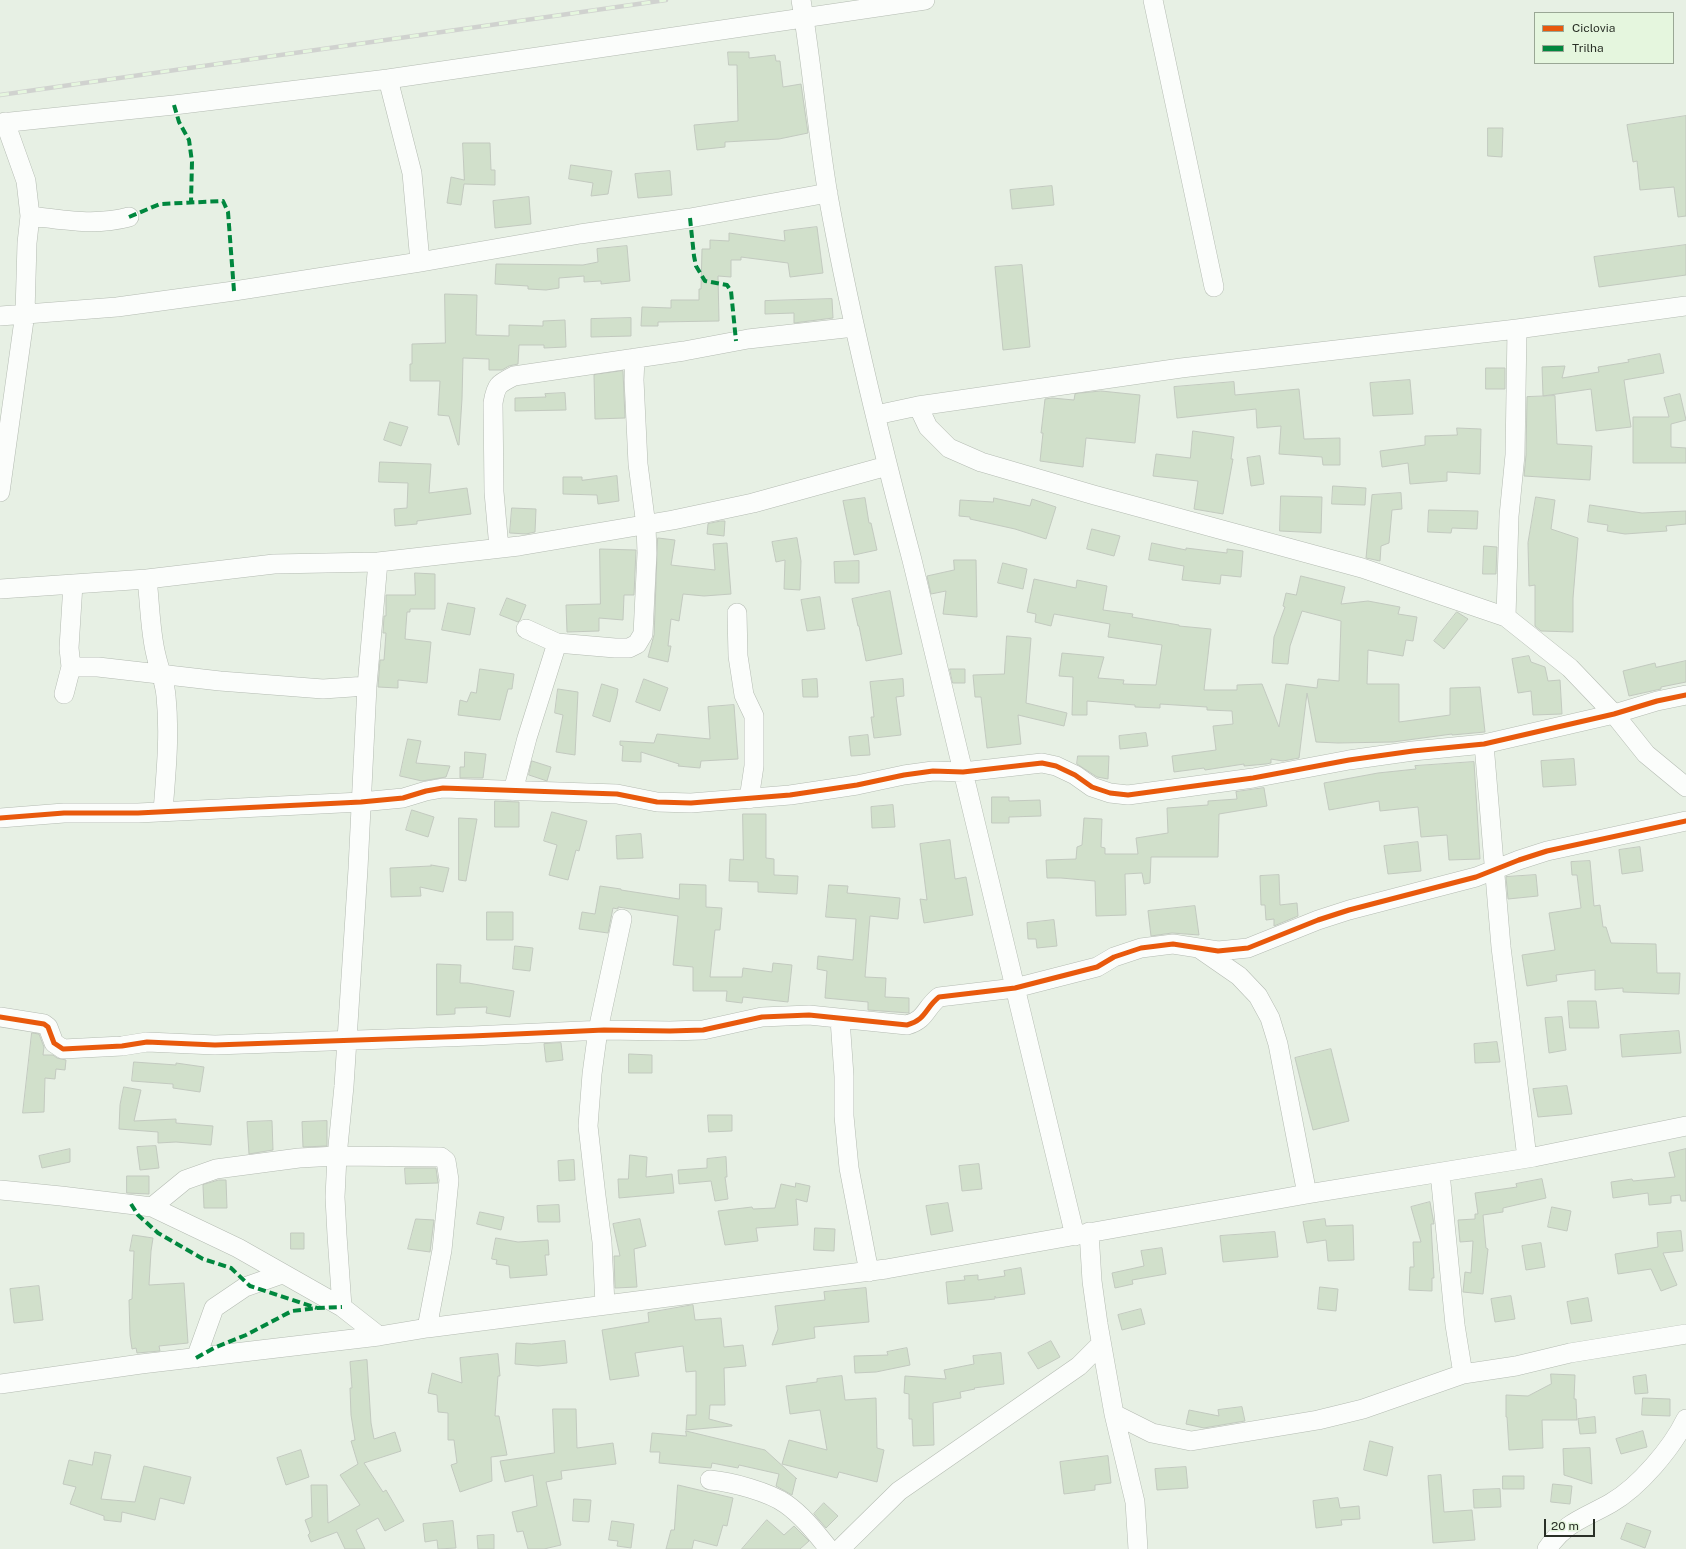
<!DOCTYPE html>
<html>
<head>
<meta charset="utf-8">
<style>
	body { margin:0 }
	#map { position:relative; width:1686px; height:1549px; overflow:hidden; background:#e7f0e4; font-family:"Public Sans",sans-serif }
	canvas { display:block }
	.legend { position:absolute; left:1534px; top:12px; width:140px; height:52px; box-sizing:border-box; background:#e5f6de; border:1px solid #9aa795; margin:0; padding:5px 7px; list-style:none; font-size:12px; color:#2a3027 }
	.legend li { display:flex; align-items:center; gap:8px; height:20px }
	.legend b { width:20px; border:1px solid #9aa795 }
	.scale { position:absolute; left:1544px; top:1519px; width:51px; height:18px; box-sizing:border-box; border:2px solid #2a3027; border-top:0; padding-left:5px; font-size:12px; line-height:14px; white-space:nowrap; color:#2a3027; -webkit-text-stroke:3px #e5f6de; paint-order:stroke }
</style>
</head>
<body>
<div id="map">
<canvas width="1686" height="1549"></canvas>
<ul class="legend">
<li><b style="height:5px;background:#e8590c"></b>Ciclovia</li>
<li><b style="height:5px;background:#00873e"></b>Trilha</li>
</ul>
<div class="scale">20 m</div>
</div>
<script>
const ctx = document.querySelector('canvas').getContext('2d');
ctx.lineJoin = 'round';
function paint(path, color) {
  ctx.fillStyle = color;
  ctx.fill(path, 'evenodd');
}
function stroke(path, color, width, dash) {
  ctx.strokeStyle = color;
  ctx.lineWidth = width;
  ctx.lineCap = dash ? 'butt' : 'round';
  ctx.setLineDash(dash || []);
  ctx.stroke(path);
}
const building = new Path2D(`
	M728 52H749V58L775 55 776 61H780L783 87 801 84 808 133 779 139 725 142V147L697 150 694 125 738 121 737 65H729Z
	M1686 116V216L1678 217 1674 187 1640 190 1637 161 1633 162 1627 125Z
	M1488 128H1503L1502 157 1488 156Z
	M463 143H490L491 170H495V185L464 184 461 205 447 203 451 177 464 180Z
	M571 165 612 171 608 194 591 196 593 183 569 179Z
	M670 171 672 195 638 198 635 174Z
	M1052 186 1054 205 1012 209 1010 190Z
	M529 197 531 224 495 228 493 201Z
	M817 227 823 273 790 277 788 263 741 257V260H731V277L718 276 719 321 658 322V326H641L642 307 671 308V300H699V289H701L702 249H710V240L729 241V233L785 241 784 231Z
	M1686 245V275L1599 287 1594 257Z
	M627 246 630 281 601 284V281L584 282V276L559 278V288L546 290 528 289V286L495 284 496 264 583 265 598 262 597 249Z
	M1022 265 1030 347 1003 350 995 267Z
	M445 294 477 295 476 335 509 336V325L543 326V321L565 320 566 347 544 348V345H519L518 364 509 366 502 370H489V359L463 358 462 399 459 445H458L449 416 438 415 440 381H410V364H412V344L445 343Z
	M832 299 833 318 794 323V313L765 314V301Z
	M631 318V336L591 337V319Z
	M1660 354 1664 373 1624 380 1631 427 1596 431 1591 389 1543 396 1542 367 1565 366 1562 378 1599 372 1598 367 1629 362 1628 360Z
	M1486 368H1505V389H1486Z
	M623 371 625 418 595 419 594 375Z
	M1410 380 1413 414 1373 416 1370 383Z
	M1234 382 1235 395 1299 389 1304 439 1340 438V465H1323L1322 457 1279 454 1281 426 1257 428 1256 409 1177 418 1174 387Z
	M1101 391 1140 395 1135 443 1086 438 1083 467 1040 461 1043 433H1041L1045 399 1052 398 1074 400 1075 394Z
	M565 393 566 410 515 411V398L546 397 545 394Z
	M1680 394 1686 420 1671 424V447L1686 448V463H1633V417H1669L1664 398Z
	M1555 396 1557 444 1592 446 1590 480 1524 476 1526 455 1527 397Z
	M390 422 408 427 401 446 384 440Z
	M1457 428 1481 429 1480 474 1447 472V481L1410 484 1408 463 1382 467 1380 451 1425 445V436L1457 435Z
	M1193 431 1234 437 1231 459H1233L1223 514 1194 509 1198 481 1153 476 1156 454 1190 458Z
	M1260 456 1264 484 1251 486 1247 458Z
	M380 462 431 464 429 493 467 488 471 514 417 521V524L395 526 394 509 407 508 408 483 379 482Z
	M617 476 619 501 598 504 597 495 563 494V477H582V480Z
	M1333 486 1366 488 1365 505 1332 504Z
	M1401 493 1402 509 1392 510 1389 543 1381 546 1380 561 1366 558 1372 495Z
	M1281 496 1322 497 1321 533 1280 531Z
	M1536 497 1555 500 1551 529 1578 538 1573 598V632L1541 631 1535 626V585L1529 586 1528 543Z
	M865 498 869 523H871L877 550 854 555 843 501Z
	M994 498 1030 506 1032 499 1056 507 1046 539 1015 529 970 519V517L959 516 960 500 993 502Z
	M1590 505 1642 513 1686 511V524L1666 526 1667 531 1625 534 1607 531 1608 525 1588 522Z
	M512 508 536 509 535 532 526 534 510 533Z
	M1429 510 1478 511 1477 529 1452 528 1451 533 1428 532Z
	M721 521H725L724 536 707 534 708 524Z
	M1092 529 1120 536 1114 556 1087 549Z
	M658 538 675 540 671 565 715 570 713 544 727 543 731 594 704 596 683 594 679 621 671 619 668 646H671L668 662 648 657 654 635Z
	M797 538 801 561 800 590 784 589 785 560 776 562 772 542Z
	M1152 543 1186 550V548L1227 553V549L1243 551 1241 577 1221 575 1220 584 1182 580 1184 566 1149 560Z
	M1484 546 1497 547 1496 574H1483Z
	M600 549 636 550 634 595H624L623 620 599 618V631L567 632 566 605 600 604Z
	M954 560H976L977 617 943 614 946 591 931 594 927 576 954 570Z
	M859 561V583H835L834 562Z
	M1003 563 1027 569 1023 589 998 583Z
	M415 573 435 574V609H410V612H407L405 639 431 642 427 683 398 680V688L378 687 380 660H384L386 633H383L384 616H386V595H415Z
	M1301 576 1345 587 1341 604 1368 601 1400 607 1398 614 1417 617 1413 641 1406 640 1403 656 1368 650 1367 684H1399V722L1450 715V688L1480 687 1485 732 1452 735V734L1393 742 1338 743 1316 742 1307 693 1299 758 1283 761 1271 759V763L1266 764 1244 766V764L1205 770 1204 768 1174 772 1172 756 1216 750 1213 726 1233 724 1232 711 1207 710V707L1160 704V708L1135 707V705L1087 701V715H1072L1073 677 1059 676 1062 653 1104 657 1098 678 1124 680 1123 684 1156 685 1162 645 1108 637 1110 624 1054 614 1051 626 1035 622 1036 614 1027 612 1034 579 1076 588 1077 580 1107 586 1103 610 1133 614 1132 617 1179 625V626L1211 629 1204 690H1237V685L1262 684 1279 727 1286 684 1317 688 1318 679 1339 681 1341 621 1302 611 1290 646 1288 664 1272 663 1274 637 1285 607 1283 606 1286 593 1296 595Z
	M890 591 902 654 866 661 859 626H858L852 599Z
	M820 597 825 629 807 631 801 600Z
	M507 598 526 605 520 620 518 622 500 615Z
	M448 603 475 608 470 635 442 630Z
	M1457 612 1468 619 1444 649 1434 641Z
	M1007 636 1031 638 1026 703 1067 713 1064 726 1018 715 1021 744 987 748 981 697H975L973 675 1004 674Z
	M1529 656 1531 662 1545 667 1548 681 1560 680 1562 714 1533 715 1531 691 1518 693 1512 659Z
	M1686 661V682L1661 687V689L1629 696 1623 671 1655 663 1656 667Z
	M480 669 514 674 512 689H508L500 720 458 715 460 700 467 702 471 692 476 693Z
	M950 669H965V683H953Z
	M644 679 668 688 660 711 636 702Z
	M817 679 818 697H803L802 680Z
	M903 679 904 696 896 697 901 735 874 738 871 717H874L870 682Z
	M602 684 618 689 617 696 610 722 593 716Z
	M558 689 578 692 575 755 556 752 563 715 555 713Z
	M734 705 738 759 701 761 700 768 678 766 679 764 641 752V762L622 761 623 746 620 745V741L654 743 657 734 710 739 708 707Z
	M1146 733 1148 746 1120 749 1119 736Z
	M868 735 870 755 851 756 849 737Z
	M408 739 421 741 416 763 450 766 446 777 422 781 400 776Z
	M465 752 486 754 483 778H460V767H464Z
	M1078 756H1109L1108 779 1097 777 1077 764Z
	M1574 759 1576 785 1543 787 1541 761Z
	M532 761 551 767 547 781 529 775Z
	M1474 762 1480 859 1449 860 1447 835 1421 837 1418 807 1380 811 1379 801 1329 810 1324 783 1378 773 1416 769 1415 766Z
	M1264 788 1267 806 1219 814 1218 857H1151L1150 883 1144 884 1142 873 1125 874 1126 915 1096 916 1095 881 1061 878H1047L1046 860 1076 859 1077 847 1082 845 1084 818 1102 819 1101 847 1105 848V854H1138L1136 838 1168 833 1167 808 1208 805V801L1237 799 1236 792Z
	M992 797H1009V801L1040 800 1041 816 1009 817V823H992Z
	M495 801 519 802V827H495Z
	M893 805 895 827 872 828 871 807Z
	M412 810 434 817 428 837 406 830Z
	M552 812 587 821 579 851 576 850 568 880 549 875 557 845 544 841Z
	M743 814H766V858L774 859V875L798 876 797 894 758 892V882L729 881 730 859 743 860Z
	M459 818 477 819 466 881 459 880Z
	M641 834 643 858 617 859 616 836Z
	M950 840 955 879 966 877 973 915 924 923 920 899 927 900 920 844Z
	M1418 842 1421 871 1388 874 1384 846Z
	M1640 847 1643 871 1622 874 1619 850Z
	M1590 861 1594 906 1600 905 1603 927H1606L1611 943 1656 944 1657 973H1680L1679 994 1623 992V988L1595 990V970L1556 975 1557 981 1527 986 1522 955 1555 950 1549 913 1581 908 1577 875H1572L1571 862Z
	M431 865 449 868 443 892 420 887 421 896 391 897 390 868 431 866Z
	M1279 875 1280 905 1297 903 1298 916 1274 926V919L1266 920 1265 905H1261L1260 876Z
	M1536 875 1538 896 1508 899 1506 877Z
	M680 884 706 885V907L722 908 720 930H715L710 977H742L743 968 772 972 773 963 792 965 788 1002 743 997 742 1003 726 1001 727 991H693V967L673 965 678 916 618 907V909L613 908 608 933 579 929 582 912 595 914 600 886 621 889V890L679 899Z
	M829 885 848 886 847 893 900 898 898 919 870 916 865 977 886 978 885 997 909 998V1013L868 1010V1002L825 998 827 971 817 969 818 956 853 960 856 919 826 917Z
	M1195 906 1199 935 1172 933 1151 936 1148 911Z
	M487 912H513V940H487Z
	M1054 920 1057 946 1037 948 1036 939H1028L1027 923Z
	M515 946 533 948 530 971 513 969Z
	M437 964 461 965 460 983H468L514 991 510 1017 486 1013 487 1007 455 1008V1014L437 1015Z
	M1568 1001H1596L1599 1028H1570Z
	M1562 1017 1566 1050 1549 1053 1545 1018Z
	M1679 1031 1681 1053 1622 1057 1620 1035Z
	M32 1033 39 1034 44 1047 43 1055H53L57 1058 66 1060 65 1070 56 1069 55 1079 45 1078 44 1112 23 1113Z
	M1497 1042 1500 1062 1475 1063 1474 1044Z
	M561 1043 563 1060 546 1062 544 1044Z
	M1331 1049 1349 1121 1313 1130 1295 1058Z
	M629 1054 652 1055V1073H629Z
	M134 1062 176 1065V1063L204 1067 200 1092 173 1088V1084L132 1081Z
	M1567 1086 1572 1114 1538 1117 1533 1089Z
	M124 1087 141 1090 134 1121 176 1119V1123L213 1126 211 1145 176 1142 158 1143V1132L119 1129 120 1105Z
	M708 1115H732V1131L709 1132Z
	M272 1121 273 1150 249 1154 247 1122Z
	M327 1121V1146L303 1147 302 1122Z
	M156 1146 159 1168 140 1170 137 1147Z
	M70 1149V1162L42 1168 39 1156Z
	M1686 1149V1201H1681L1680 1195 1671 1196V1203L1649 1205 1648 1193 1613 1198 1611 1182 1632 1179 1633 1181 1675 1177 1669 1153Z
	M630 1155 647 1157 646 1177 672 1174 674 1193 619 1198 618 1179H628Z
	M726 1157 727 1177H725L728 1199 715 1201 711 1181 679 1184 678 1170 707 1168V1159Z
	M574 1160 575 1180 559 1181 558 1161Z
	M979 1164 982 1189 962 1191 959 1166Z
	M405 1168H436L438 1183 406 1184Z
	M127 1176H149V1194L127 1193Z
	M1542 1179 1546 1198 1503 1208V1212L1483 1215 1486 1248 1488 1249 1483 1294 1463 1292 1465 1272 1471 1273 1473 1241 1460 1242 1458 1220 1475 1219V1214H1478L1475 1193 1517 1187 1516 1184Z
	M219 1180H226L227 1208H204L203 1185Z
	M796 1183 810 1186 807 1202 796 1199 798 1225 756 1228 758 1241 725 1245 718 1211 752 1207 753 1209 775 1208 781 1184 795 1187Z
	M1430 1202 1434 1224H1431L1434 1278H1432V1291L1409 1290 1410 1267H1414L1413 1242H1421L1411 1207Z
	M948 1203 953 1231 931 1235 926 1206Z
	M559 1205 560 1222H538L537 1206Z
	M1552 1207 1571 1211 1567 1231 1548 1227Z
	M480 1212 504 1217 501 1230 477 1224Z
	M416 1219 434 1220 430 1252 408 1249Z
	M640 1219 646 1246 634 1249 637 1287 615 1288 614 1256H620L613 1224Z
	M1325 1219 1326 1226 1353 1225 1354 1260 1328 1261 1326 1240 1307 1243 1303 1222Z
	M815 1228 835 1229 834 1251 814 1250Z
	M1681 1231 1683 1251 1663 1253 1677 1285 1661 1291 1651 1269 1618 1274 1615 1254 1658 1247 1657 1233Z
	M1275 1232 1278 1257 1223 1262 1220 1236Z
	M291 1233H304V1249H291Z
	M133 1235 153 1238 151 1251 149 1285 184 1283 188 1343 159 1346 160 1351 137 1353 136 1348 132 1349 130 1335 129 1300 132 1299 134 1251H130Z
	M496 1238 518 1242 548 1240 549 1255H545L547 1275 510 1278 509 1266 496 1264 497 1260 492 1259Z
	M1541 1243 1545 1267 1526 1270 1522 1246Z
	M1162 1248 1166 1274 1132 1280 1133 1284 1115 1288 1112 1273 1144 1266 1141 1251Z
	M1021 1268 1025 1294 996 1298 995 1296V1299L948 1304 946 1282 965 1280 964 1276 978 1275V1280L1005 1276 1004 1271Z
	M39 1286 43 1320 14 1323 10 1289Z
	M1320 1287 1338 1289 1336 1311 1318 1309Z
	M866 1288 869 1322 814 1327 815 1338 772 1345 778 1329 775 1306 825 1300 824 1292Z
	M1511 1296 1515 1319 1495 1322 1491 1299Z
	M1588 1298 1592 1321 1571 1324 1567 1302Z
	M693 1305 695 1320 721 1318 724 1347 743 1345 746 1366 724 1368 725 1405H710L709 1419 732 1425V1426L686 1430 687 1415H696V1371L686 1372 683 1346 635 1353 639 1376 610 1380 602 1330 649 1322 648 1313Z
	M1141 1309 1145 1324 1122 1330 1118 1315Z
	M565 1341 567 1363 538 1366 515 1364 516 1343 531 1344Z
	M1051 1341 1060 1357 1038 1369 1028 1353Z
	M907 1348 910 1365 876 1372 855 1373 854 1356 888 1355 887 1352Z
	M1001 1353 1004 1384 974 1388 975 1389 960 1392 961 1398 933 1403 934 1445 913 1446 912 1419H909V1394L904 1393 905 1376 946 1379 944 1370 974 1364 973 1356Z
	M498 1354 500 1376H498L495 1416H499L507 1455 491 1457 492 1481 460 1492 451 1465 457 1463 454 1440H448V1413L438 1412 437 1395 428 1393 432 1373 462 1383 460 1358Z
	M367 1360 371 1423 374 1439 395 1432 401 1451 364 1463 383 1492 386 1490 404 1521 385 1531 378 1518 356 1530 365 1549H345L337 1532 311 1542 308 1535 310 1533 305 1520 312 1517 311 1485H327L328 1523 360 1505 340 1475 358 1464 351 1441 355 1440 351 1415 350 1388H352L350 1362Z
	M1551 1374 1575 1375 1574 1399H1576L1577 1420H1542L1543 1448 1509 1450 1507 1417H1506V1395L1528 1396 1551 1384Z
	M1646 1375 1648 1393 1635 1394 1633 1377Z
	M842 1376 845 1400 876 1398 877 1448 884 1450 877 1482 839 1472 837 1478 782 1464 789 1440 827 1450 820 1410 790 1414 786 1386 817 1382V1379Z
	M1643 1398 1670 1399V1416L1642 1415Z
	M1242 1407 1245 1421 1204 1428 1186 1424 1189 1410 1219 1416 1218 1410Z
	M553 1409H576L577 1448 613 1443 616 1464 561 1471 562 1479 546 1482 561 1545 544 1549H528L523 1531 517 1532 512 1512 537 1506 533 1475 505 1482 500 1461 554 1453Z
	M1595 1417 1596 1433 1580 1434 1578 1419Z
	M686 1431 765 1450 797 1479 796 1478 792 1495 776 1486 779 1474 739 1465 738 1468 712 1463 711 1468 659 1463 660 1452H650L652 1433 686 1436Z
	M1643 1431 1647 1447 1621 1454 1616 1439Z
	M1370 1441 1393 1447 1387 1476 1364 1470Z
	M1590 1448 1592 1484 1564 1475 1563 1449Z
	M301 1450 309 1477 286 1485 277 1458Z
	M95 1452 111 1455 101 1499 135 1502 144 1466 191 1477 184 1504 160 1498 155 1520 122 1512 121 1522 104 1520V1516L70 1504 76 1487 63 1484 69 1460 92 1465Z
	M1108 1456 1111 1483 1095 1485V1490L1064 1494 1060 1462Z
	M1186 1467 1188 1488 1157 1490 1155 1469Z
	M1441 1475 1444 1512 1472 1510 1475 1540 1433 1543 1428 1476Z
	M1503 1476H1524V1489H1503Z
	M1553 1484 1572 1486 1570 1504 1551 1502Z
	M678 1485 733 1498 727 1526 723 1525 717 1546 694 1540 692 1549H666L671 1530H674Z
	M1500 1489 1501 1507 1474 1508 1473 1490Z
	M1338 1498 1340 1508 1359 1506 1360 1519 1341 1520 1342 1525 1316 1528 1313 1501Z
	M574 1499 591 1500 589 1522 573 1521Z
	M824 1503 838 1516 826 1528 814 1514Z
	M767 1520 784 1535 794 1526 809 1541 800 1549H742Z
	M453 1521 456 1548 438 1549 437 1540 425 1542 423 1524Z
	M612 1521 634 1524 631 1548 617 1546 618 1541 609 1540Z
	M1627 1523 1651 1531 1645 1548 1621 1539Z
	M494 1535V1549H478L477 1536Z`);
paint(building, '#d1e0cb');
stroke(building, '#c2c9bf', 1);
const minor = new Path2D(`
	M801 0C812 64 817 130 828 195 850 318 880 439 912 560L1075 1236
	M1153 0 1214 287
	M388 79 412 173 420 262
	M0 123 174 105 388 79 925 0
	M30 216C64 220 95 226 129 217
	M0 316 117 307 234 291 420 262 580 234 690 218 828 193
	M918 406 928 427 949 448 981 462 1094 495 1362 568 1506 617 1570 668 1614 714 1646 754 1686 787
	M876 415 918 406 1181 368 1517 329 1686 306
	M0 492 25 313 27 243 30 216 26 181 5 122
	M499 548 494 492 493 403C496 385 498 384 514 376L684 351 748 339 854 327
	M147 579C150 604 150 631 156 655 159 669 165 682 166 696 170 735 166 773 163 811
	M0 589 147 579 274 564 378 562 519 546 673 520 753 503 887 466
	M737 613 738 656 744 695 754 716V766L749 799
	M1506 617 1509 516 1515 455 1517 329
	M526 629 557 643 615 648H629L637 644 643 634 647 553 646 526 638 464 634 380 635 358
	M71 667H98L220 681 323 689 367 686
	M64 694 71 667 69 648 73 584
	M1484 744 1501 947 1527 1158
	M513 791 527 738 557 643
	M0 818 64 813H138L361 802 403 798 426 791 443 788 617 794 657 802 691 803 790 795 857 785 904 775 933 771 963 772 1042 763 1056 766 1075 775 1092 787 1110 793 1128 795 1253 778 1349 760 1413 751 1484 744 1614 714 1657 701 1686 695
	M1200 949 1239 976 1258 996 1270 1018 1278 1044 1307 1194
	M0 1017 44 1024 48 1027 54 1043 63 1049 122 1046 147 1042 215 1045 472 1036 604 1030 670 1031 703 1030 762 1017 809 1015 907 1025C926 1020 925 1008 939 997L1015 988 1097 967 1114 957 1141 948 1173 944 1218 951 1248 948 1318 920 1349 910 1476 877 1519 860 1547 851 1686 821
	M840 1019 844 1076V1116L849 1168 869 1272
	M1440 1173 1455 1325 1463 1374
	M0 1190 61 1196 152 1207 238 1248 342 1307 379 1336
	M152 1207 185 1180 216 1169 299 1158 337 1156 441 1157 446 1161 449 1180 442 1250 427 1328
	M1089 1232 1092 1281 1098 1324 1114 1414 1135 1502 1138 1549
	M605 1305 602 1242 596 1196 588 1126 592 1074 598 1030 622 919
	M342 1307 337 1235 335 1197 337 1156 344 1086 358 869 367 686 378 562
	M196 1358 214 1308 245 1287 282 1274
	M0 1384 141 1364 379 1336 427 1328 886 1269 1307 1194 1534 1157 1686 1126
	M1114 1414 1152 1433 1191 1441 1318 1420 1363 1409 1463 1374 1516 1366 1570 1353 1686 1334
	M710 1480C732 1482 769 1492 786 1504 803 1516 816 1533 829 1549
	M840 1549 899 1491 1079 1366 1101 1344
	M1547 1549C1565 1522 1585 1518 1611 1503 1639 1487 1672 1448 1686 1419`);
stroke(minor, '#b4bbb2', 20);
stroke(minor, '#fbfdfb', 19);
const rail = new Path2D(`
	M0 95 666 0`);
stroke(rail, '#d0d2cf', 4.5);
stroke(rail, '#e5f6de', 3, [9]);
stroke(new Path2D(`
	M174 105 179 122 189 140 192 162 191 202
	M129 217 160 204 223 201 228 212 234 291
	M690 218 694 256 696 266 705 281 727 285 731 291 736 341
	M131 1204 138 1215 158 1233 203 1259 231 1268 250 1286 317 1308
	M196 1358 214 1348 246 1335 292 1311 317 1308 342 1307`), '#00873e', 4, [8, 4]);
stroke(new Path2D(`
	M0 818 64 813H138L361 802 403 798 426 791 443 788 617 794 657 802 691 803 790 795 857 785 904 775 933 771 963 772 1042 763 1056 766 1075 775 1092 787 1110 793 1128 795 1253 778 1349 760 1413 751 1484 744 1614 714 1657 701 1686 695
	M0 1017 44 1024 48 1027 54 1043 63 1049 122 1046 147 1042 215 1045 472 1036 604 1030 670 1031 703 1030 762 1017 809 1015 907 1025C926 1020 925 1008 939 997L1015 988 1097 967 1114 957 1141 948 1173 944 1218 951 1248 948 1318 920 1349 910 1476 877 1519 860 1547 851 1686 821`), '#e8590c', 5);
</script>
</body>
</html>
